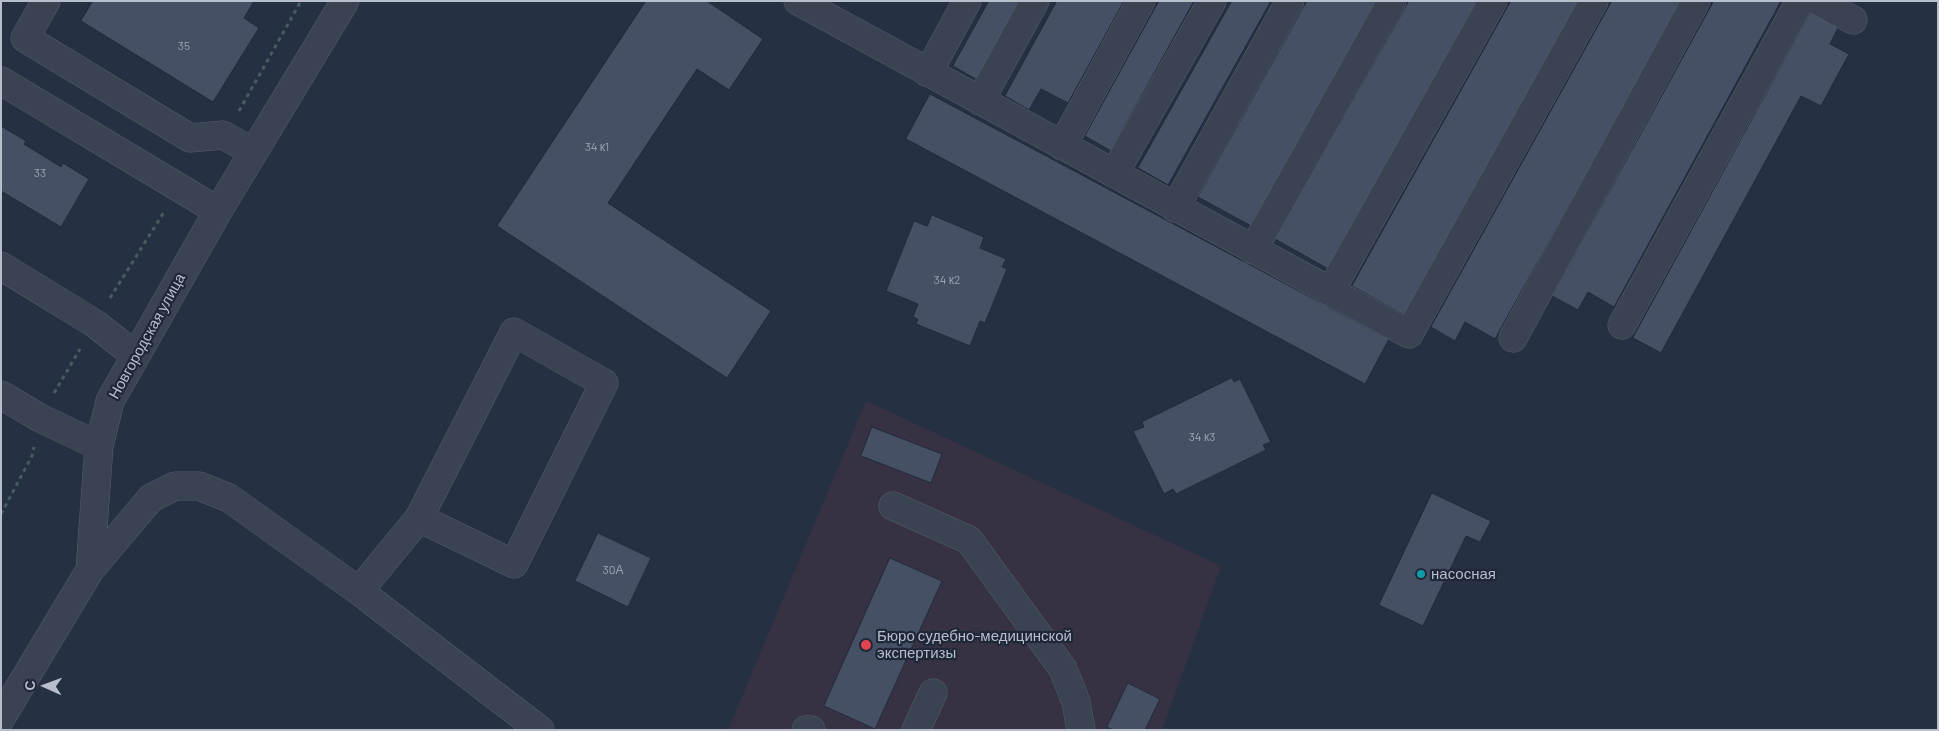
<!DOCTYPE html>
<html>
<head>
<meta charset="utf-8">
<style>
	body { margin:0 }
	#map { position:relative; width:1939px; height:731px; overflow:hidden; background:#263043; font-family:Barlow,sans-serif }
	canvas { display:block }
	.frame { position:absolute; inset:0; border:2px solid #b7becc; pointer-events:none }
	.north { position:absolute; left:20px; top:661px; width:50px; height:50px; -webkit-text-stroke:4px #1f2838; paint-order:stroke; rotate:272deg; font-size:14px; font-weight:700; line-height:20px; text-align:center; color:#b7becc }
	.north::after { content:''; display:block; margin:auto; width:18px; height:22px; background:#b7becc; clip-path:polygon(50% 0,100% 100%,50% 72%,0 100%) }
</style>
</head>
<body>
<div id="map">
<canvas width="1939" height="731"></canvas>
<div class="frame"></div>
<div class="north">С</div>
</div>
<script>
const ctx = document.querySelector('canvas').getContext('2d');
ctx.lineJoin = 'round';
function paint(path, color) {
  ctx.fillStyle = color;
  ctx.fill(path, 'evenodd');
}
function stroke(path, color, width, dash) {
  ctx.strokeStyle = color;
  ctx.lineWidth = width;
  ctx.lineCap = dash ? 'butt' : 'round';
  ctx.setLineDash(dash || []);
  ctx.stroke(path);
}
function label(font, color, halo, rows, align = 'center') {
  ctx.font = font + ' Barlow,sans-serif';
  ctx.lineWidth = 4.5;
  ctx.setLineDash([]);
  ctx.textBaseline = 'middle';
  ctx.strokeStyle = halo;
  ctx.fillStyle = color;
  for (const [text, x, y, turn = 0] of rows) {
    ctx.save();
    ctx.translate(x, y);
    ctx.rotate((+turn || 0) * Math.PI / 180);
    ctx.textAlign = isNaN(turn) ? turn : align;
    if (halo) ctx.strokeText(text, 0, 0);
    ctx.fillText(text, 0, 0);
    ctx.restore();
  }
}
paint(new Path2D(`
	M866 401 1221 566 1162 730H728Z`), '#363243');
const building = new Path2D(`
	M93 1H254L244 18 259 28 213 102 81 21Z
	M646 1H707L763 39 729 90 697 69 608 203 771 311 727 378 497 226Z
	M989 1H1022L979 81 953 66Z
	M1057 1H1124L1068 103 1041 89 1029 110 1005 96Z
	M1159 1H1194L1111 151 1085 136Z
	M1232 1H1271L1168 185 1138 168Z
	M1307 1H1378L1253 227 1198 197Z
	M1409 1H1479L1328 269 1275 239Z
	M1511 1H1579L1404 315 1352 286Z
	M1612 1H1683L1495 339 1465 322 1455 341 1431 327Z
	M1714 1H1781L1614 307 1588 292 1578 310 1552 296Z
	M1811 11 1839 26 1830 44 1849 54 1821 106 1801 96 1661 353 1633 338Z
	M930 94 1389 339 1365 384 906 139Z
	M1 126 26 141 24 144 61 167 63 163 89 179 61 227 1 191Z
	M932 215 984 237 980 248 1006 259 1002 267 1007 269 985 323 980 321 970 346 916 324 918 319 913 317 918 304 886 291 914 221 927 226Z
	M1232 378 1234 382 1240 379 1271 442 1263 445 1266 450 1176 494 1173 489 1164 494 1133 431 1144 427 1142 422Z
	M872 427 942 454 931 483 861 456Z
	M1432 493 1491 521 1480 542 1466 536 1423 626 1379 605Z
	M598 533 651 558 628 607 575 581Z
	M890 558 942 581 875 729 824 706Z
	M1128 683 1160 699 1145 730H1113L1107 727Z`);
paint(building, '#455065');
stroke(building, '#212a3a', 1);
const minor = new Path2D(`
	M46 1 25 38 190 138 223 135 253 152
	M798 1 1409 334 1594 1
	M1818 1 1853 20
	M928 73 967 1
	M1 81 218 211
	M980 101 1035 1
	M1062 146 1141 1
	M1114 174 1212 1
	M1175 208 1290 1
	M1253 250 1392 1
	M1 266 94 323 135 355
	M1330 292 1493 1
	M1622 325 1800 1
	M1513 338 1696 1
	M1 395 40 418 99 446
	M893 506 969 540 1063 669 1076 702 1081 730
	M90 570 151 498 175 486H199L229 498 359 591 540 730
	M359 591 419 518 514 564 604 383 514 332 419 518
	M1 718 90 570 99 446 110 401 218 211 345 1
	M806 730H811
	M916 730 933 693`);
stroke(minor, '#555e6d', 29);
stroke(new Path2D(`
	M239 111 301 1
	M110 298 164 212
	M54 393 80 349
	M1 514 32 456 34 447`), '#465c60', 3, [4, 4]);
stroke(minor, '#3a4352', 28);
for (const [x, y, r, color] of [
	[1421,574,5,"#0f9aa8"],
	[866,645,6,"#e0444e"]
]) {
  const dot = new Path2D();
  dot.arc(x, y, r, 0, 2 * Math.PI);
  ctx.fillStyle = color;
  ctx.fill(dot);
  stroke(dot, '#1f2838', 2);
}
label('12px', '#9aa2b2', null, [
	["35",184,46],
	["34 к1",597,147],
	["33",40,173],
	["34 к2",947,280],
	["34 к3",1202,437],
	["30А",613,570]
]);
label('15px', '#b7becc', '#1f2838', [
	["Новгородская улица",147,336,-61]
]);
label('15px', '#b7becc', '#1f2838', [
	["насосная",1431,574],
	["Бюро судебно-медицинской",877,636],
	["экспертизы",877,653]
], 'left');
</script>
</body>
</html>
